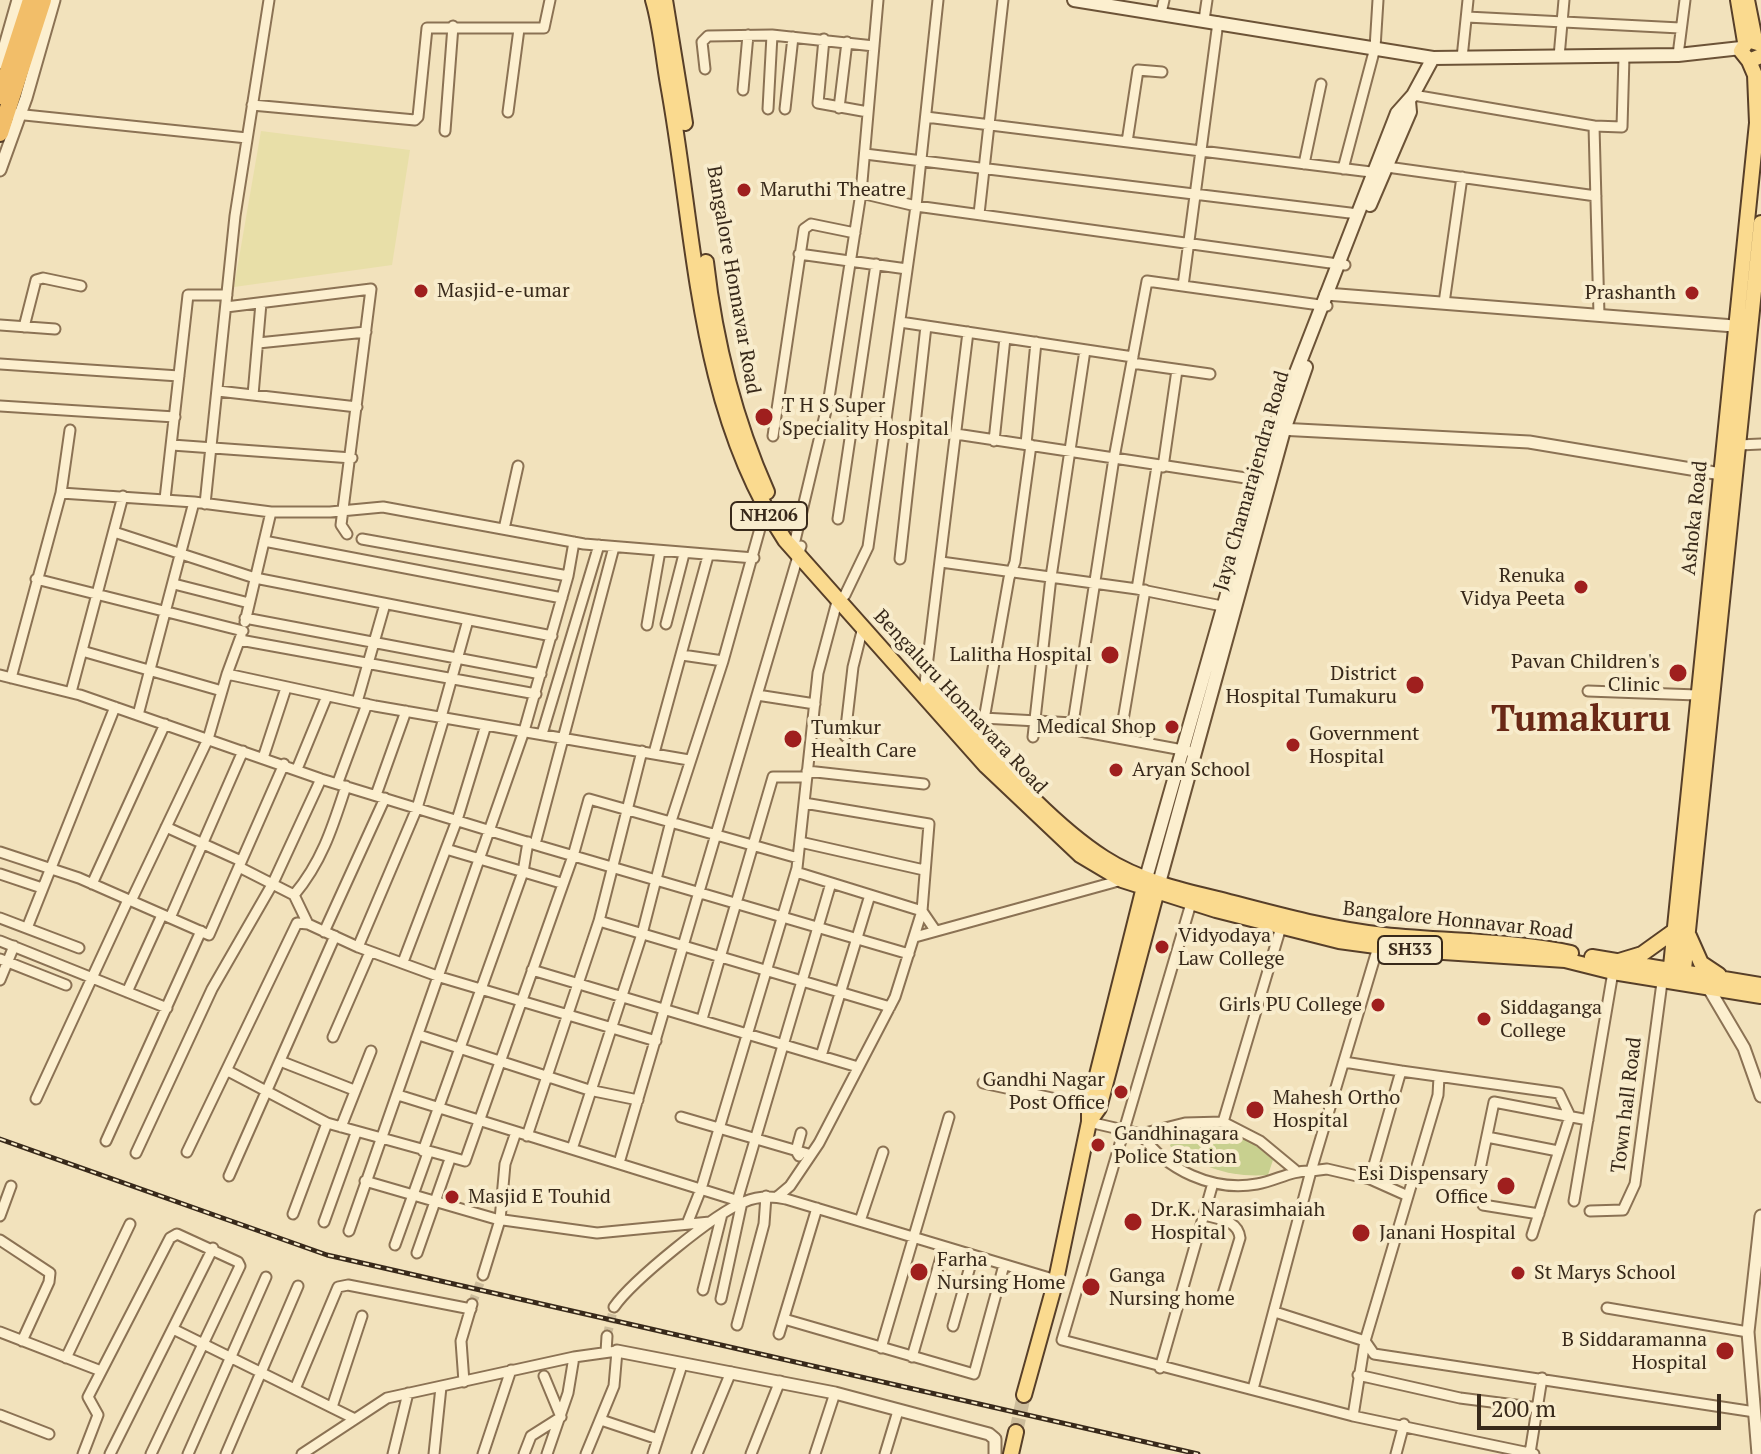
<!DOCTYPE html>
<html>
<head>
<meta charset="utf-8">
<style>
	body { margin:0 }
	#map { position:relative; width:1761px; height:1454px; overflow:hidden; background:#f2e2bc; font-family:"PT Serif",serif }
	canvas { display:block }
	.scale { position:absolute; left:1477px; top:1394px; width:244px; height:36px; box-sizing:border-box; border:4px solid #38291a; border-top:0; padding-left:10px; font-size:24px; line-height:28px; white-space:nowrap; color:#38291a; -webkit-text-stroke:6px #f8eccc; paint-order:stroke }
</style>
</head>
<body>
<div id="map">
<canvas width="1761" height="1454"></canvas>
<div class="scale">200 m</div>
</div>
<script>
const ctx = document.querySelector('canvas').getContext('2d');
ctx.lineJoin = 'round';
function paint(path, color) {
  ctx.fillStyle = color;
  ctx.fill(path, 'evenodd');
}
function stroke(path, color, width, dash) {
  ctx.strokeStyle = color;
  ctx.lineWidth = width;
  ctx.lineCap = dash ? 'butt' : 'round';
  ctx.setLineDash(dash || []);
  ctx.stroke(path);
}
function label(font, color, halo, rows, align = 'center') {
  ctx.font = font + ' "PT Serif",serif';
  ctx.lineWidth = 8;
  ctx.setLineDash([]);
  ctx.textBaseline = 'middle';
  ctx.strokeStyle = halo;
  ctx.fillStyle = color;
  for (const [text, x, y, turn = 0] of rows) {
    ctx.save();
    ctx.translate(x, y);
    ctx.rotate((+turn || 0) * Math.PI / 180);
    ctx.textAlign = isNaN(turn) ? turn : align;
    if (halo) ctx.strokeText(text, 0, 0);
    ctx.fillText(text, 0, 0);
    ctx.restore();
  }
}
paint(new Path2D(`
	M261 131 410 150 392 265 234 287Z`), '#e8dfa8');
paint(new Path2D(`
	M1208 1127 1249 1140 1273 1160 1268 1175C1230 1178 1201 1167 1170 1146L1175 1131Z`), '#c8d08f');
stroke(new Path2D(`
	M472 1304 483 1275
	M607 1336 614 1307`), '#cdbd9c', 9, [9, 4.5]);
stroke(new Path2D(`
	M1016 1432 1024 1395`), '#cdbd9c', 14, [14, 7]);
const minor = new Path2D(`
	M1161 13 1164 0
	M1467 17 1680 28
	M1204 20 1207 0
	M824 39 818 103 868 112
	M1678 55 1685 0
	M1559 57 1564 0
	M1462 58 1468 0
	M705 69 702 42 708 36 772 35 874 46
	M743 90 748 35
	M1413 95 1594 126 1599 315
	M252 105 415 120 418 117 427 28H544L550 0
	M839 108 847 42
	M768 109 772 35
	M785 109 793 37
	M508 112 519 29
	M15 114 247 138
	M926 117 1379 173
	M1594 126 1622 127 1624 56
	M445 131 453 26
	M1127 142 1138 70 1162 72
	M865 154 1358 214
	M1304 164 1321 84
	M1387 167 1596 196
	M1343 169 1375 48 1378 0
	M861 193 916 206 1345 265
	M979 214 1003 0
	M799 254 907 269
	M1183 286 1218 22
	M1444 303 1462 177
	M226 307 371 289 341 525 347 534
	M900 322 1133 357
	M0 325 55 329
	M24 327 36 280 43 278 81 286
	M258 343 366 332
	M1132 363 1210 374
	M0 364 179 376
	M218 391 357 407
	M253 395 261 303
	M0 406 175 417
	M956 434 1259 480
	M773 436 804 229 811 224 855 233
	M994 441 1005 338
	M1026 444 1036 342
	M172 445 352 458
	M1739 445 1761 444
	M1163 467 1177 370
	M61 493 194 502 271 512H330L383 507 584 544 754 558
	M165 499 188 295H227
	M205 504 235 216 269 0
	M838 519 876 264
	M504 529 518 466
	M114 532 255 578 552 636
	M362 539 568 576
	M264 541 562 598
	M793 549 829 398 861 193 878 0
	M900 559 926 326
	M941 562 1137 589 1222 606
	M36 579 243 631
	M174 584 249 603
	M1137 589 1157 466
	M845 595 868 547 916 206 938 0
	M245 618 541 674
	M245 622 271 512
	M666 624 684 554
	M647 625 660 551
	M240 640 536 694
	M82 651 222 691
	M682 655 723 661
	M227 674 241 636
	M0 675 80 695 321 779 543 847 909 954
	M11 678 61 493 70 430
	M925 683 968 332
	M1588 691 1697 695
	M71 692 123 496
	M757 695 815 704
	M357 702 385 604
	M138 715 194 502
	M441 717 468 620
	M983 718 1073 723
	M542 734 599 545
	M845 736 853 667 863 627
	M1033 737 1051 577 1085 350
	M1120 738 1145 590
	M980 742 1009 578 1015 562 1031 445
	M1188 751 1080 731 1073 723 1114 458 1147 281 1327 306
	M654 753 708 556
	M263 758 286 688
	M297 769 327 696
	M807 771 924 784
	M338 782 367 704
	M376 795 406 711
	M166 827 241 861
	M800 842 924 870
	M535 844 614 547
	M446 849 561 883
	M0 852 79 878 209 935 284 764
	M239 867 294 895C322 862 333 826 346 786
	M796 872 922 911 935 930
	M0 874 42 888
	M92 884 165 724
	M294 895 308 924
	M1192 900 1062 1340 1353 1416 1534 1454
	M131 901 208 739 227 674 375 706 689 760
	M0 918 79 948
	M170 918 243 751
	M599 921 642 751
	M27 928 115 707
	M324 932 385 798
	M915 937 1122 880
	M0 941 167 1008
	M358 947 417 808 444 718
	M0 959 66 985
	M403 962 457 820 486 725
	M532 970 858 1067
	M0 980 14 946
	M127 992 162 915
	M702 1019 773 777H807
	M419 1035 589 1090 638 1100
	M333 1037 370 952
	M821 1056 870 895
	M280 1061 354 1090
	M228 1071 327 1123 465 1161 573 856 589 799 798 858
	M1401 1071 1559 1093 1570 1116 1532 1235
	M983 1083 1093 1107
	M398 1095 742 1202 721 1299
	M36 1099 128 900
	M681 1117 808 1154
	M1089 1122 1141 1134 1185 1123 1223 1122 1260 1141 1295 1170
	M1223 1122 1281 927
	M341 1127 371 1051
	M1141 1134C1166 1170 1213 1192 1257 1184 1276 1181 1291 1170 1311 1171L1378 947
	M527 1136 599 921 890 1007
	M1487 1137 1558 1151
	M106 1141 201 931
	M572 1149 642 934 671 821 723 661 766 507
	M423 1151 523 872 528 842
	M187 1152 297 923 308 924 358 947 440 977 656 1041
	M136 1153 212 989 273 883 321 779
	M799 1156 796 1151 801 1133
	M619 1163 801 546
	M1479 1174 1494 1102 1588 1120
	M229 1176 335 936
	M1370 1179 1408 1196
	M365 1181 496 1219 597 1233 710 1222
	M777 1197 790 1186 819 1143 895 997 922 911 929 824 804 803
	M737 1201 831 883
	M1574 1201 1613 972
	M1483 1205 1539 1214
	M1590 1211 1623 1210 1635 1184 1663 975
	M293 1214 327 1123
	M1204 1215C1219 1219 1238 1220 1240 1238L1221 1300
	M0 1216 11 1186
	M860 1221 883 1152
	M324 1222 356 1133
	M687 1224 701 1189 797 868 818 673 838 598
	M349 1231 524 731 568 576 574 542
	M0 1240 50 1273 49 1282 22 1341
	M395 1245 428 1153
	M417 1253 450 1159
	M483 1275 500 1220 505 1164 516 1132
	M703 1290 722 1214
	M614 1307C632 1281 715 1213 744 1202 758 1196 772 1196 786 1199L1056 1280
	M1607 1308 1748 1332
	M1275 1312 1365 1341 1374 1354 1755 1412
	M784 1319 974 1374 1004 1265
	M737 1325 764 1224 766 1196
	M953 1326 973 1256
	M173 1329 353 1418
	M0 1332 101 1371
	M779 1334 817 1208
	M881 1348 949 1117
	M606 1352 607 1336
	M912 1357 944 1247
	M66 1358 130 1224
	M1160 1368 1213 1183
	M1358 1375 1460 1398 1539 1408
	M464 1382 461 1341 472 1304
	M295 1389 338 1287 348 1285 471 1309
	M1253 1389 1311 1171 1327 1169 1370 1179 1401 1071 1344 1062
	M332 1407 362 1316
	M0 1415 49 1434
	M1353 1416 1365 1341 1438 1095 1439 1077
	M601 1420 658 1439
	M1530 1453 1542 1378
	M83 1454 98 1415 88 1397 170 1238 177 1234 238 1262 240 1266 151 1454
	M110 1454 213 1248
	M188 1454 266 1277
	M226 1454 298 1286
	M302 1454 387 1398 574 1357 617 1351 614 1386 586 1454
	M393 1454 408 1393
	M434 1454 441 1387
	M483 1454 511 1370
	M524 1454 531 1436 561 1417 544 1376
	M547 1454 568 1393 574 1357
	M653 1454 682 1365
	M697 1454 731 1372
	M751 1454 780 1381
	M815 1454 835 1393
	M885 1454 898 1411
	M1396 1454 1404 1424`);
const tertiary = new Path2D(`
	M0 63 18 0
	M0 170 26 98 54 0
	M1326 294 1734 326
	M1279 429 1529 442 1721 474
	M1708 987 1744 1048 1761 1096
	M617 1351 835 1393 989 1434 995 1439V1454
	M1758 1454 1748 1332 1761 1216`);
const secondary = new Path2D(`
	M1074 0 1433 58 1678 55 1741 48
	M1370 205 1410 112 1409 101
	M1146 878 1274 429 1397 113 1413 95 1433 58
	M1159 883 1284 430 1306 367`);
const primary = new Path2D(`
	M653 0C661 27 663 56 668 84 696 237 696 406 785 540L986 766 1080 855 1122 880 1216 910 1339 941 1398 949 1565 960 1613 972 1761 996
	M665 0 685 123
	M1738 0 1745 42
	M1747 0 1755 40
	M1761 44 1748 40 1741 51 1749 61 1761 56
	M706 262C715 341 735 420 767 492
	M930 689C982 743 1042 818 1104 858 1138 880 1179 890 1218 899 1273 913 1328 929 1384 935 1447 942 1510 940 1571 953
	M1689 936 1701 963 1719 975
	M1592 957 1761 985
	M1619 961 1642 954 1674 931
	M1670 976 1757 123 1755 75 1749 61
	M1683 979 1761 223
	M1089 1122 1099 1108 1159 883
	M1024 1395 1056 1280 1089 1122V1107L1146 879
	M1011 1454 1016 1432`);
const trunk = new Path2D(`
	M0 96 31 0
	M0 133 43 0`);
stroke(minor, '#8b7254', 13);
stroke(tertiary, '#8b7254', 15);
stroke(secondary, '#6c5337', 16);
stroke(primary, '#573f29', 18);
stroke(trunk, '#573f29', 20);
stroke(minor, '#fcefcf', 9);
stroke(tertiary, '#fcefcf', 11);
stroke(secondary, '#fcefcf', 12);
stroke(primary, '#fada8f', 14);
stroke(trunk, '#f2be69', 16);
const rail = new Path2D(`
	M0 1139 327 1255 1198 1454`);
stroke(rail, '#38291a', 5);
stroke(rail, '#f8eccc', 2, [6]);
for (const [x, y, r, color] of [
	[744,190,8,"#9f1f1e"],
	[421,291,8,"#9f1f1e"],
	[1692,293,8,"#9f1f1e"],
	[764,417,10,"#9f1f1e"],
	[1581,587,8,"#9f1f1e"],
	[1110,655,10,"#9f1f1e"],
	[1678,673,10,"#9f1f1e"],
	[1415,685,10,"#9f1f1e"],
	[1172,727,8,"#9f1f1e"],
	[793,739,10,"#9f1f1e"],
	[1293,745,8,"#9f1f1e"],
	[1116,770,8,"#9f1f1e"],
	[1162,947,8,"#9f1f1e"],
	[1378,1005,8,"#9f1f1e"],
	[1484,1019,8,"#9f1f1e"],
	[1121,1092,8,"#9f1f1e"],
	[1255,1110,10,"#9f1f1e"],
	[1098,1145,8,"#9f1f1e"],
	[1506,1186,10,"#9f1f1e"],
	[452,1197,8,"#9f1f1e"],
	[1133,1222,10,"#9f1f1e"],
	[1361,1233,10,"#9f1f1e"],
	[919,1272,10,"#9f1f1e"],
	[1518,1273,8,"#9f1f1e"],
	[1091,1287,10,"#9f1f1e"],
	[1725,1351,10,"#9f1f1e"]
]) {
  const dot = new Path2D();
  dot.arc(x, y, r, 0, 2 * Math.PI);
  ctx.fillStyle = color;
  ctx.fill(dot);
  stroke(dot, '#f8eccc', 3);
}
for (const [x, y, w] of [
	[769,516,76],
	[1410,950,64]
]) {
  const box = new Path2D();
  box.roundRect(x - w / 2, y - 14, w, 28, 6);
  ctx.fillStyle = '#f8eccc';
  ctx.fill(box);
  stroke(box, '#38291a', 2);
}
label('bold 18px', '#38291a', null, [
	["NH206",769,516],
	["SH33",1410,950]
]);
label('20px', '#38291a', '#f8eccc', [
	["Maruthi Theatre",760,190],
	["Masjid-e-umar",437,291],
	["Prashanth",1676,293,"right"],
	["T H S Super",782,406],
	["Speciality Hospital",782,429],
	["Renuka",1565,576,"right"],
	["Vidya Peeta",1565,599,"right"],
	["Lalitha Hospital",1092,655,"right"],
	["Pavan Children's",1660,662,"right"],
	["Clinic",1660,685,"right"],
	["District",1397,674,"right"],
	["Hospital Tumakuru",1397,697,"right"],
	["Medical Shop",1156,727,"right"],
	["Tumkur",811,728],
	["Health Care",811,751],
	["Government",1309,734],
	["Hospital",1309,757],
	["Aryan School",1132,770],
	["Vidyodaya",1178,936],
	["Law College",1178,959],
	["Girls PU College",1362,1005,"right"],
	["Siddaganga",1500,1008],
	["College",1500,1031],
	["Gandhi Nagar",1105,1080,"right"],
	["Post Office",1105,1103,"right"],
	["Mahesh Ortho",1273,1098],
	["Hospital",1273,1121],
	["Gandhinagara",1114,1134],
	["Police Station",1114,1157],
	["Esi Dispensary",1488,1174,"right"],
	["Office",1488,1197,"right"],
	["Masjid E Touhid",468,1197],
	["Dr.K. Narasimhaiah",1151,1210],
	["Hospital",1151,1233],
	["Janani Hospital",1379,1233],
	["Farha",937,1260],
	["Nursing Home",937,1283],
	["St Marys School",1534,1273],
	["Ganga",1109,1276],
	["Nursing home",1109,1299],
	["B Siddaramanna",1707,1340,"right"],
	["Hospital",1707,1363,"right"]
], 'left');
label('20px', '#38291a', '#f8eccc', [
	["Bangalore Honnavar Road",733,280,80],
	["Jaya Chamarajendra Road",1252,481,-74],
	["Ashoka Road",1695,518,-84],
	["Bengaluru Honnavara Road",960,702,47],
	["Bangalore Honnavar Road",1458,921,6],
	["Town hall Road",1627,1105,-83]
]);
label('bold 36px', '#692816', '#f8eccc', [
	["Tumakuru",1581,721]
]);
</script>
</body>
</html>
